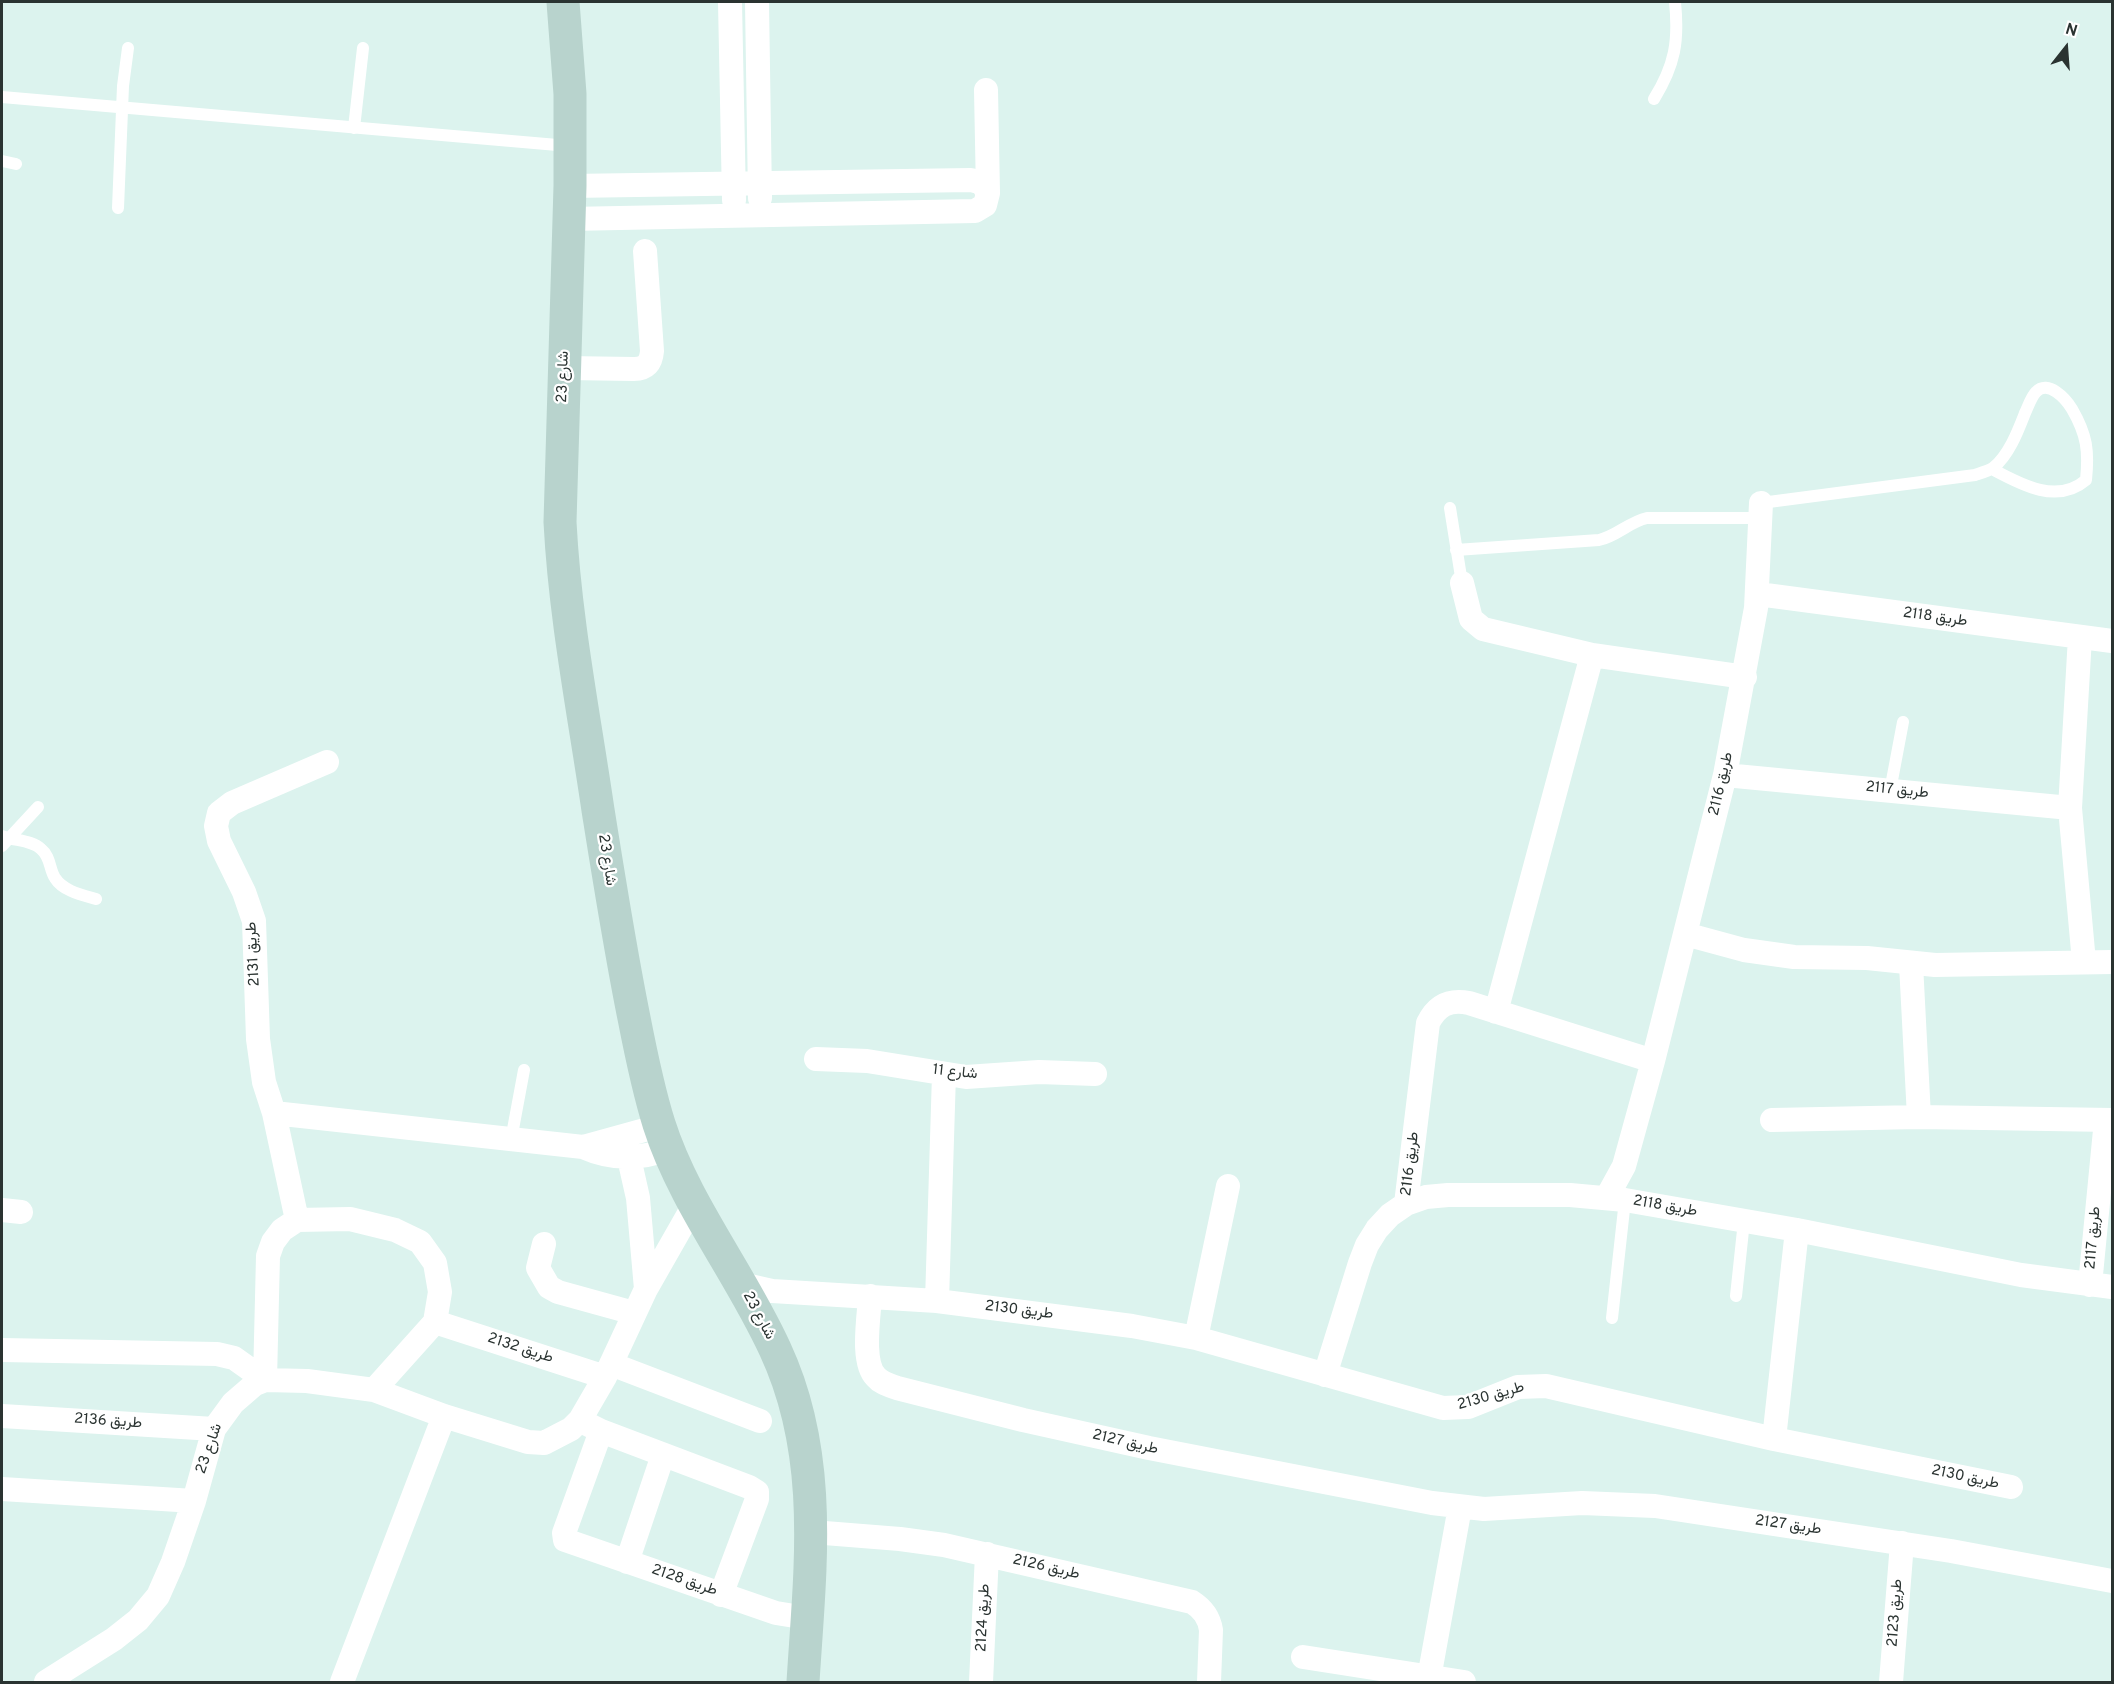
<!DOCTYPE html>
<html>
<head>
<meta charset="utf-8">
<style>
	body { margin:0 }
	#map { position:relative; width:2114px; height:1684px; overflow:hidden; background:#dcf3ee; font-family:Overpass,sans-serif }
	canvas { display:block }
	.frame { position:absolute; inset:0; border:3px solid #2a3331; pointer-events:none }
	.north { position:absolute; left:2036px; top:18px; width:60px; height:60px; -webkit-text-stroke:4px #fff; paint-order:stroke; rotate:17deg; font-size:16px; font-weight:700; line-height:24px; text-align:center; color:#2a3331 }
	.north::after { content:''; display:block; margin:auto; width:21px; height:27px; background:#2a3331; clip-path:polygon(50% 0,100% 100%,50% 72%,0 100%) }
</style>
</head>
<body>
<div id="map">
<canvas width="2114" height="1684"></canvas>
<div class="frame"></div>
<div class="north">N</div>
</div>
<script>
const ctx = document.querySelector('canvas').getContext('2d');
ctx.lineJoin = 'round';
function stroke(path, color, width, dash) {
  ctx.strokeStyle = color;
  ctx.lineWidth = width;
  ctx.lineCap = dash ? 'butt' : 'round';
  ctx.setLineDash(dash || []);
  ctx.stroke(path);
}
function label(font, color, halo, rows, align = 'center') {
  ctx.font = font + ' Overpass,Vazirmatn,sans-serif';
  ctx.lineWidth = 4.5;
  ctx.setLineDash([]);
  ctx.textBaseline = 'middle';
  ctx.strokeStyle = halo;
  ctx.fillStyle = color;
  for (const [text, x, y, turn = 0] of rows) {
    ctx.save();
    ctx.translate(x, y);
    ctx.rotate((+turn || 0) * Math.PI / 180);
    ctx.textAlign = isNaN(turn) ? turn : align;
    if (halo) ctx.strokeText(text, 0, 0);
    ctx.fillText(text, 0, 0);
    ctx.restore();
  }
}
stroke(new Path2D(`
	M2 97 569 146
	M1654 99C1675 65 1679 41 1675 2
	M354 128 363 48
	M2 161 16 164
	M118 208 123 86 128 48
	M1761 503 1975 475C1981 473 1988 471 1993 468 2009 455 2018 431 2025 413 2028 407 2031 397 2036 392 2048 379 2066 399 2072 409 2087 435 2089 451 2086 480 2057 505 2020 484 1992 469
	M1450 508 1462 583
	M1456 550 1599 540C1617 536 1629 522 1647 518H1760
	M1890 791 1903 722
	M2 836C14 841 32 840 41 849 51 857 49 869 55 878 63 891 82 895 96 899
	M2 846 38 807
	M511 1140 524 1070
	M1736 1296 1744 1221
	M1612 1318 1625 1200`), '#fff', 12);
stroke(new Path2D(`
	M730 2 734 200
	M757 2 760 198
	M986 90 988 193
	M569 219 975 211 985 205 988 193 982 183 971 180 570 186
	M565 368 634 369C646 369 651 363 652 351L645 251
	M1462 583 1471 619 1483 629 1592 655 1745 677
	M1758 594 2112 641
	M2080 637 2070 808 2084 962
	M1725 775 2070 808
	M1685 934 1744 950 1794 957 1867 958 1935 965 2112 962
	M1911 964 1919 1117
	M1496 1012 1592 655
	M816 1059 867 1061 966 1077 1039 1072 1095 1074
	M274 1113 583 1147C612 1160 639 1160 668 1149
	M1772 1120 1919 1117 2112 1120
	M583 1147 659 1126
	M1607 1197 1624 1166 1653 1061 1725 775 1756 608 1761 503
	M1406 1204 1428 1023C1437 1005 1449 999 1469 1003L1653 1061
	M2 1210 21 1212
	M297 1220 274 1113 264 1082 258 1039 254 921 244 892 219 841 216 826 219 813 232 803 327 762
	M544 1244 538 1268 549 1287 558 1292 634 1313
	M741 1284 772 1291 937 1301 1132 1326 1196 1338 1443 1408 1468 1407 1518 1387 1546 1386 1774 1439 2011 1487
	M2090 1285 2106 1120
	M646 1289 695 1203
	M870 1296C869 1317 861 1362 876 1377 881 1383 889 1385 897 1388L1023 1420 1149 1448 1432 1503 1484 1509 1582 1503 1655 1506 1951 1551 2112 1581
	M937 1301 944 1074
	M435 1322 605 1377
	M1196 1338 1228 1186
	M2 1350 217 1354 234 1358 265 1380
	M611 1364 760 1421
	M1325 1375 1360 1263 1367 1245 1377 1229 1390 1215 1406 1204 1426 1197 1448 1195H1570L1625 1200 1797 1230 2021 1275 2112 1287
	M265 1380 268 1256 273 1242 282 1230 297 1220 350 1219 395 1230 420 1242 435 1263 440 1292 435 1322 374 1390
	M2 1416 214 1429
	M587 1424 601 1431 749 1487 757 1492V1499L721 1595
	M601 1431 564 1533 565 1540 776 1613 807 1618
	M1774 1439 1797 1230
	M2 1489 194 1501
	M812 1532 900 1539 944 1545 1192 1602C1203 1609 1209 1617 1211 1630L1209 1682
	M627 1562 663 1455
	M1303 1657 1464 1682
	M1429 1678 1460 1507
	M46 1682 114 1639 138 1620 158 1596 173 1562 194 1501 214 1429 233 1403 255 1384 265 1380 307 1381 374 1390 444 1416 528 1442 544 1443 571 1429 580 1420 605 1377 646 1289 638 1198 629 1158
	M342 1682 444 1416
	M981 1682 987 1554
	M1891 1682 1902 1543`), '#fff', 24);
stroke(new Path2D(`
	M563 2 570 94V186L560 522C565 619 584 714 598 810 609 879 620 949 634 1018 641 1054 648 1089 659 1124 684 1203 741 1274 775 1349 825 1456 810 1569 803 1682`), '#b8d3cd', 33);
label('15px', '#2a3331', '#fff', [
	["شارع 23",564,377,-88],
	["طريق 2118",1935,618,8],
	["طريق 2116",1722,784,-77],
	["طريق 2117",1897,791,6],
	["شارع 23",606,860,81],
	["طريق 2131",254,954,-93],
	["شارع 11",955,1073,6],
	["طريق 2116",1411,1164,-83],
	["طريق 2118",1665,1207,10],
	["طريق 2117",2094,1238,-85],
	["طريق 2130",1019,1311,7],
	["شارع 23",758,1316,62],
	["طريق 2132",520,1349,18],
	["طريق 2130",1491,1397,-16],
	["طريق 2136",108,1422,4],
	["طريق 2127",1125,1443,13],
	["شارع 23",210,1449,-71],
	["طريق 2130",1965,1478,12],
	["طريق 2127",1788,1526,8],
	["طريق 2126",1046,1568,13],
	["طريق 2128",684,1581,19],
	["طريق 2123",1896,1613,-86],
	["طريق 2124",984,1618,-87]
]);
</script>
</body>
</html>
